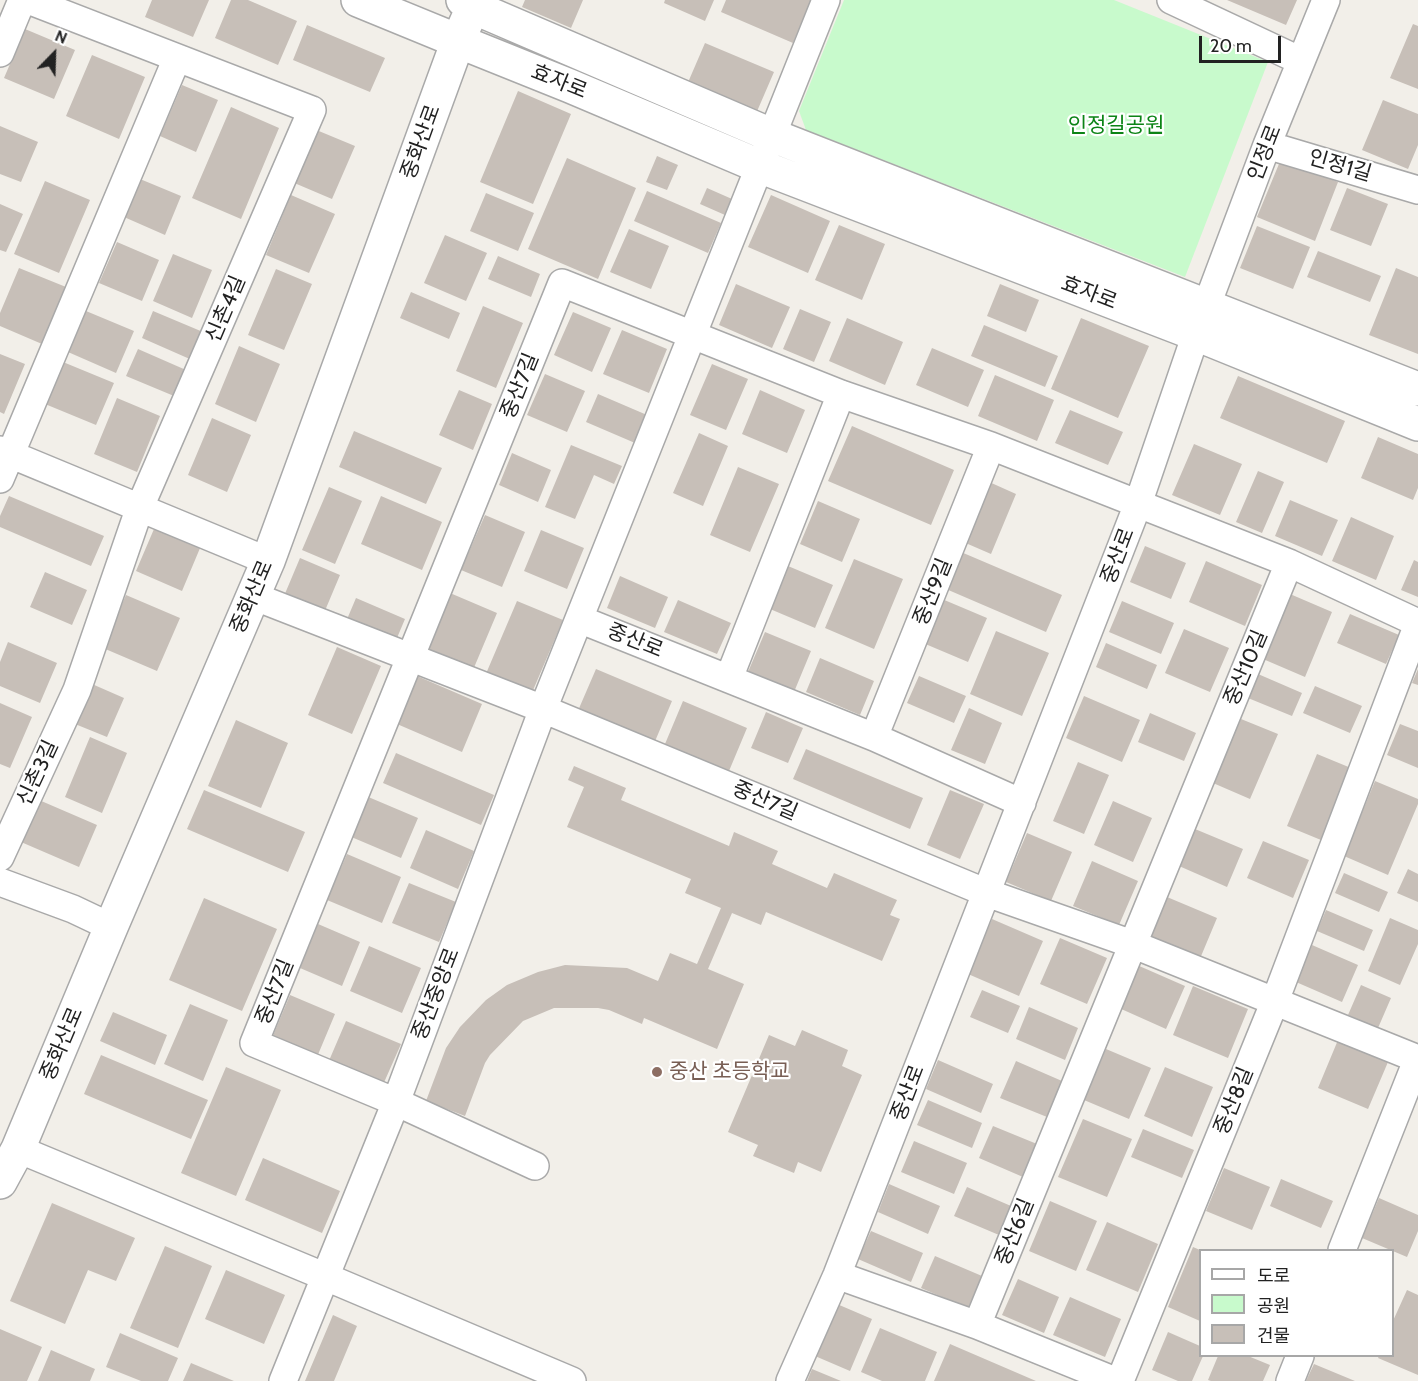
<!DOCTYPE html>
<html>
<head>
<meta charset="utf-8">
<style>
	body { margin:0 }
	#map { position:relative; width:1418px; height:1381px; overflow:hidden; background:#f2efe9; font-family:Cabin,"Noto Sans KR",sans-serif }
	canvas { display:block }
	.legend { position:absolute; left:1199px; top:1249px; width:195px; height:108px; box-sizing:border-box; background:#fff; border:2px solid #a7a7a7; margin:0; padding:8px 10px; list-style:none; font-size:18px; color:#222 }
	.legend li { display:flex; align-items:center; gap:12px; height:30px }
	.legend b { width:30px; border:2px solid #a7a7a7 }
	.north { position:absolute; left:24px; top:24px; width:60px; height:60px; -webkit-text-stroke:4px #fff; paint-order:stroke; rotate:23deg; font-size:16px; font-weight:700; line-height:24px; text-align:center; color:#222 }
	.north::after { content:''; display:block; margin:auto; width:21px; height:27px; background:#222; clip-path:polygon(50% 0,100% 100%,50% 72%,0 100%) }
	.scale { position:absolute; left:1199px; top:36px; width:82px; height:27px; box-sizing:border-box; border:3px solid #222; border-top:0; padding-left:8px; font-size:18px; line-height:21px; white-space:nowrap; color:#222; -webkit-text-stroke:4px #fff; paint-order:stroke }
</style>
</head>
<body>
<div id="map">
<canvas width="1418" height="1381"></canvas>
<ul class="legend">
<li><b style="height:8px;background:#fff"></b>도로</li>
<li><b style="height:16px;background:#c8facc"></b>공원</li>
<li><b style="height:16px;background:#c7bfb8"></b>건물</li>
</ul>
<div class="north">N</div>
<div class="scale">20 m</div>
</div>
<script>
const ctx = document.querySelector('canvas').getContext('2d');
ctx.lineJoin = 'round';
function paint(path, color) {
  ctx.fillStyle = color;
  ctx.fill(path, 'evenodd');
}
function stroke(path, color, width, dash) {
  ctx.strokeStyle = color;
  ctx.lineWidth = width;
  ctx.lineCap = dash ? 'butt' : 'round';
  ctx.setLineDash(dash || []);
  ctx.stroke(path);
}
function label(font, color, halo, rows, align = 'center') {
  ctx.font = font + ' Cabin,"Noto Sans KR",sans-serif';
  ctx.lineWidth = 4.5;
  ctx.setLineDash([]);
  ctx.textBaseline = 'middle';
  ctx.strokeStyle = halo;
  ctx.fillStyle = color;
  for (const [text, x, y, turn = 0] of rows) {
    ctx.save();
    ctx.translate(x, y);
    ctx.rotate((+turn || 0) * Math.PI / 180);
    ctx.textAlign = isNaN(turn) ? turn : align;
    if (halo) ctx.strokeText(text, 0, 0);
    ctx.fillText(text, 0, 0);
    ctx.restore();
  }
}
paint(new Path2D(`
	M844 0H1114L1268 62 1185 277 806 130 799 111Z`), '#c8facc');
paint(new Path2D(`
	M152 0H209L193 37 145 17Z
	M231 0H248L297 21 278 65 215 38Z
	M525 0H583L571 28 522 7Z
	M665 0H714L705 21 664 3Z
	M726 0H811L793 43 721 12Z
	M1227 0H1297L1286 25Z
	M1413 24 1418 26V89L1390 78Z
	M307 25 385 58 370 92 293 60Z
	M25 29 75 50 54 99 4 78Z
	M705 43 774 72 755 116 686 87Z
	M92 55 145 77 119 139 66 116Z
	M182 85 218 100 196 152 160 136Z
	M518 91 571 114 533 204 480 182Z
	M1383 100 1418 114V145L1408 169 1362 150Z
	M231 107 279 128 241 219 192 198Z
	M0 126 38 142 21 182 0 174Z
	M314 129 355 146 332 199 292 182Z
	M657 156 678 165 667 190 646 182Z
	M567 158 636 188 598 279 528 249Z
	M1281 159 1338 182 1315 241 1257 217Z
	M140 179 181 196 165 235 124 217Z
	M45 181 90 200 59 273 14 254Z
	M707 188 732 199 725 215 700 204Z
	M1347 188 1388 204 1371 246 1330 230Z
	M647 191 721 223 708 253 634 221Z
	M486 193 534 213 518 251 470 231Z
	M291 195 335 214 309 273 266 255Z
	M771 195 830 221 808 273 748 247Z
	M0 204 23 214 6 252 0 250Z
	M839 225 885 244 862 300 815 280Z
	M1257 226 1310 247 1293 289 1240 268Z
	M629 229 669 246 651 289 610 272Z
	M445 235 487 253 466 301 424 283Z
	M117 242 159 260 142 301 99 283Z
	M1318 251 1381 276 1370 302 1307 277Z
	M173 254 212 270 192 318 153 301Z
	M498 256 540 274 531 297 488 279Z
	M19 268 66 287 42 344 0 326V313Z
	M1396 268 1418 277V354L1369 335Z
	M276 269 312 284 284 350 248 335Z
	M736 284 790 307 772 348 719 325Z
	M1000 284 1039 300 1026 332 987 316Z
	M411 292 460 313 449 339 400 318Z
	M483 306 523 323 496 388 456 371Z
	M800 309 831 322 814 362 783 349Z
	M86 311 134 331 116 373 68 352Z
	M153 311 203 332 192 360 142 338Z
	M573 312 611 328 592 372 554 355Z
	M847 318 903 342 885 385 829 361Z
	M1081 318 1149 346 1118 418 1051 389Z
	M984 325 1058 356 1045 387 971 356Z
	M622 330 667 349 649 393 603 374Z
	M239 346 280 364 256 422 215 404Z
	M932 348 984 370 968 407 916 385Z
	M138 349 186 370 174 396 126 376Z
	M0 354 25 364 4 414 0 412Z
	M63 362 114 383 96 425 45 404Z
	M712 364 748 379 726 430 690 415Z
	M545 374 585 391 567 432 527 415Z
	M995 375 1054 400 1037 441 978 416Z
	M1238 376 1345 421 1327 463 1220 418Z
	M459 390 492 404 473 450 439 435Z
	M760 390 805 410 787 453 742 434Z
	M598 394 647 415 635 443 586 422Z
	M117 398 160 416 137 472 94 454Z
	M1070 410 1123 432 1108 465 1055 443Z
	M212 418 251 435 227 492 188 475Z
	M852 426 954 470 931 525 828 481Z
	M354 431 442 468 426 504 339 467Z
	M699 433 728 446 703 506 673 493Z
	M1378 437 1418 454V488L1413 500 1361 478Z
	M1194 444 1242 464 1220 515 1172 495Z
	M571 445 622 466 614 484 594 475 575 519 545 507Z
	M512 453 551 470 538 502 499 485Z
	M738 467 779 484 750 552 710 535Z
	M1258 471 1284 482 1262 533 1236 522Z
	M987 481 1016 494 991 554 961 541Z
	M329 487 362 501 335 564 302 550Z
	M9 496 104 536 91 566 0 527V516Z
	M381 496 442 522 422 570 361 544Z
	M1290 500 1338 520 1322 556 1275 536Z
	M818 501 860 519 842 562 800 544Z
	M485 515 525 532 502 587 461 570Z
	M1351 517 1394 536 1376 580 1332 561Z
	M157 522 203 541 182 591 136 571Z
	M541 530 584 548 567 589 524 571Z
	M1145 546 1186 563 1171 599 1130 582Z
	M961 552 1062 595 1046 632 946 589Z
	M300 558 340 575 324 613 284 596Z
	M854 559 903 579 874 649 825 628Z
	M1414 560 1418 562V597L1401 590Z
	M1206 561 1262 585 1245 626 1189 602Z
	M788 566 833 585 815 628 770 609Z
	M45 572 87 590 72 625 30 607Z
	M620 576 668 597 655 628 607 608Z
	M450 593 497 613 473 670 426 651Z
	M1290 594 1332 612 1305 677 1263 659Z
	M126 595 180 618 157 671 103 648Z
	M356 598 405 619 394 645 345 624Z
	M942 599 987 618 968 662 923 643Z
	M678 600 731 623 717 654 664 632Z
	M517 601 563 620 531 695 485 676Z
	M1122 601 1174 623 1161 654 1109 632Z
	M1350 614 1399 635 1386 664 1337 643Z
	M1184 629 1229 648 1210 692 1165 673Z
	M996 631 1049 653 1022 716 970 694Z
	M765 632 811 651 794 692 748 672Z
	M8 642 57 663 40 703 0 686V662Z
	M1106 643 1157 665 1147 689 1096 667Z
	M337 647 381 666 352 734 308 715Z
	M820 658 874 681 860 715 806 692Z
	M596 669 672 701 653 746 577 713Z
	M1418 669V685L1412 683Z
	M1258 674 1302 693 1292 716 1248 698Z
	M417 676 482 704 462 752 397 724Z
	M919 676 966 696 954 723 907 703Z
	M92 684 124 698 107 737 75 724Z
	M1315 686 1362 706 1350 733 1303 713Z
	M1084 696 1140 720 1122 762 1066 738Z
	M683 701 747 728 729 771 665 744Z
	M0 703 32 717 10 768 0 764Z
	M969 708 1002 723 985 764 951 750Z
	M766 712 803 728 788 763 751 748Z
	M1150 713 1196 733 1184 761 1138 742Z
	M1241 719 1278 734 1250 799 1213 783Z
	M236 720 288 743 261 808 208 786Z
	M1400 724 1418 731V768L1387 755Z
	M90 737 127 753 102 813 65 797Z
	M806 749 923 798 910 829 793 779Z
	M396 753 494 795 481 825 383 783Z
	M1317 754 1351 768 1321 840 1287 826Z
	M1078 762 1109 775 1084 834 1053 821Z
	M574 766 626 788 621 800 729 846 734 832 778 851 772 864 827 888 834 873 897 900 890 915 900 919 882 961 766 912 761 925 732 913 708 969 744 984 717 1049 644 1018 642 1024 609 1010 598 1008H554L523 1021 490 1055 485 1063 465 1116 426 1101 446 1048 460 1027 486 1000 507 985 538 972 565 965 627 968 658 981 670 953 697 964 721 908 685 893 691 879 567 827 584 787 568 780Z
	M1375 781 1418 799V804L1388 875 1344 856Z
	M204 790 305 832 288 872 187 829Z
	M950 790 984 804 960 859 927 845Z
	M366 796 418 818 401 858 349 836Z
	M39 800 97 825 79 867 21 842Z
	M1113 801 1152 818 1133 862 1094 845Z
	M1195 829 1243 849 1227 887 1179 866Z
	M426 830 474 851 458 889 410 868Z
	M1027 833 1072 852 1051 901 1006 882Z
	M1263 841 1309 860 1293 898 1247 878Z
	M347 854 401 877 382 923 327 900Z
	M1092 861 1138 881 1119 925 1073 906Z
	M1408 869 1418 874V902L1397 893Z
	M1344 873 1388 892 1379 912 1335 893Z
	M409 883 456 902 439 942 392 923Z
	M1167 897 1217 918 1199 961 1149 940Z
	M204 898 277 929 242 1011 169 980Z
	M1326 910 1373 930 1364 951 1317 931Z
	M1390 918 1418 930V944L1400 985 1368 971Z
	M992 919 1043 941 1019 996 968 974Z
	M318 924 360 942 342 986 300 968Z
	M1060 938 1107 958 1087 1004 1040 984Z
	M1312 945 1358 965 1342 1002 1296 982Z
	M369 946 421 968 402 1013 350 991Z
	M1137 965 1185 986 1166 1029 1119 1008Z
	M1361 985 1391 998 1378 1028 1348 1015Z
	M1193 986 1248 1009 1228 1058 1173 1035Z
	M982 990 1020 1006 1008 1033 970 1017Z
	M290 995 335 1014 317 1057 272 1038Z
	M190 1004 228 1020 203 1081 164 1064Z
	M1029 1007 1078 1028 1065 1060 1016 1039Z
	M113 1012 167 1035 155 1065 100 1041Z
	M346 1021 401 1044 382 1087 328 1063Z
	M802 1030 848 1050 842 1066 862 1075 821 1172 798 1162 794 1173 753 1156 758 1145 728 1132 769 1035 795 1046Z
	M1338 1040 1388 1062 1368 1109 1318 1088Z
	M1106 1049 1151 1068 1129 1119 1084 1100Z
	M101 1055 208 1100 191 1139 84 1094Z
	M938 1060 993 1084 981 1113 926 1089Z
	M1016 1061 1062 1081 1047 1117 1000 1098Z
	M226 1067 281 1090 236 1196 181 1173Z
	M1165 1067 1213 1087 1192 1137 1144 1116Z
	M928 1100 982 1123 972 1148 917 1125Z
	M1083 1119 1132 1139 1107 1197 1058 1177Z
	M993 1126 1037 1144 1023 1177 979 1158Z
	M1143 1129 1194 1150 1182 1178 1131 1157Z
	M914 1141 967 1163 954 1194 901 1172Z
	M263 1158 340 1191 322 1233 245 1200Z
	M1224 1168 1270 1187 1252 1230 1206 1211Z
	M1281 1179 1333 1201 1321 1228 1270 1206Z
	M889 1184 940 1206 928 1234 878 1212Z
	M967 1187 1011 1206 999 1235 954 1216Z
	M1379 1198 1418 1215V1231L1407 1257 1362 1238Z
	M1050 1201 1097 1221 1076 1271 1029 1251Z
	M52 1203 135 1238 116 1281 88 1270 65 1324 10 1301Z
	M1107 1222 1158 1244 1138 1292 1086 1270Z
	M871 1231 923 1253 911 1282 858 1259Z
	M165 1246 212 1266 178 1348 130 1328Z
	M1193 1247 1200 1250V1321L1168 1307Z
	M935 1256 982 1276 968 1308 921 1288Z
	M226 1270 285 1295 264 1344 205 1319Z
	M1018 1279 1059 1297 1044 1333 1002 1315Z
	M1407 1290 1418 1295V1375L1378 1358 1379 1356H1392V1323Z
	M1070 1297 1121 1319 1105 1357 1053 1335Z
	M837 1304 872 1319 850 1371 815 1356Z
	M333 1315 357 1326 334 1381H305Z
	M880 1328 937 1352 925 1381H882L861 1372Z
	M0 1329 42 1347 27 1381H0Z
	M1168 1332 1200 1346V1356H1203L1192 1381H1178L1152 1370Z
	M120 1333 178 1358 168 1381H141L106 1367Z
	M950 1344 1036 1381H934Z
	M51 1350 95 1369 90 1381H38Z
	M1218 1356H1248L1270 1365 1263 1381H1211L1208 1380Z
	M191 1363 234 1381H183Z
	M1314 1364 1355 1381H1306Z
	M812 1369 841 1381H807Z`), '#c7bfb8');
const minor = new Path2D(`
	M1171 0 1301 61
	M0 53 22 0
	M1267 145 1418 190
	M0 450 268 561
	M0 479 177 58
	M253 596 543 709 987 893 1132 944 1418 1059
	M579 619 874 737 1022 803
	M729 678 841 394
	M874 737 991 446
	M0 857 77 690 140 507 312 110 28 0
	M0 882 73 909 111 927
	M18 1149 326 1277 572 1381
	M535 1166 396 1102 254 1043 562 283 841 394 991 446 1289 563 1418 623
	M1342 1250 1418 1058
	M837 1275 977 1325 1115 1381
	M977 1325 1289 563
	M283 1381 396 1102 543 709 826 0
	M790 1381 837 1275 1138 504 1196 334 1267 145 1326 0
	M1120 1381 1275 1001 1418 624
	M1290 1381 1300 1356`);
const tertiary = new Path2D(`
	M358 0 458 41 570 86 759 166 1196 334 1418 424
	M463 0 473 7 771 135 1418 389
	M0 1182 18 1149 111 927 268 561 458 41 476 0`);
stroke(minor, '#a9a9a9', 30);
stroke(tertiary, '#a9a9a9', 36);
stroke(minor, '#fff', 27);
stroke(tertiary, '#fff', 33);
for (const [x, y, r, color] of [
	[657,1072,6,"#8d6e63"]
]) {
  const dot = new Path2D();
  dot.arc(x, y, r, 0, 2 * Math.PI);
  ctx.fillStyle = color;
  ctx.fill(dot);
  stroke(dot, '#fff', 2);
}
label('21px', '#222', '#fff', [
	["효자로",559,82,22],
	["중화산로",421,142,-70],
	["인정로",1265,153,-69],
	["인정1길",1340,166,16],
	["효자로",1089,293,21],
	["신촌4길",226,309,-67],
	["중산7길",520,386,-68],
	["중산로",1118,556,-69],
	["중산9길",933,592,-68],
	["중화산로",252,597,-67],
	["중산로",635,641,22],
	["중산10길",1246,668,-67],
	["신촌3길",38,773,-65],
	["중산7길",765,801,23],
	["중산7길",275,992,-68],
	["중산중앙로",436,994,-69],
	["중화산로",62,1044,-67],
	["중산로",908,1093,-69],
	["중산8길",1234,1101,-68],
	["중산6길",1015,1232,-68]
]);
label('21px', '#0c8416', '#fff', [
	["인정길공원",1116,126]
]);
label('21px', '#785e54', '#fff', [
	["중산 초등학교",669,1072]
], 'left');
</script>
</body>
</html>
